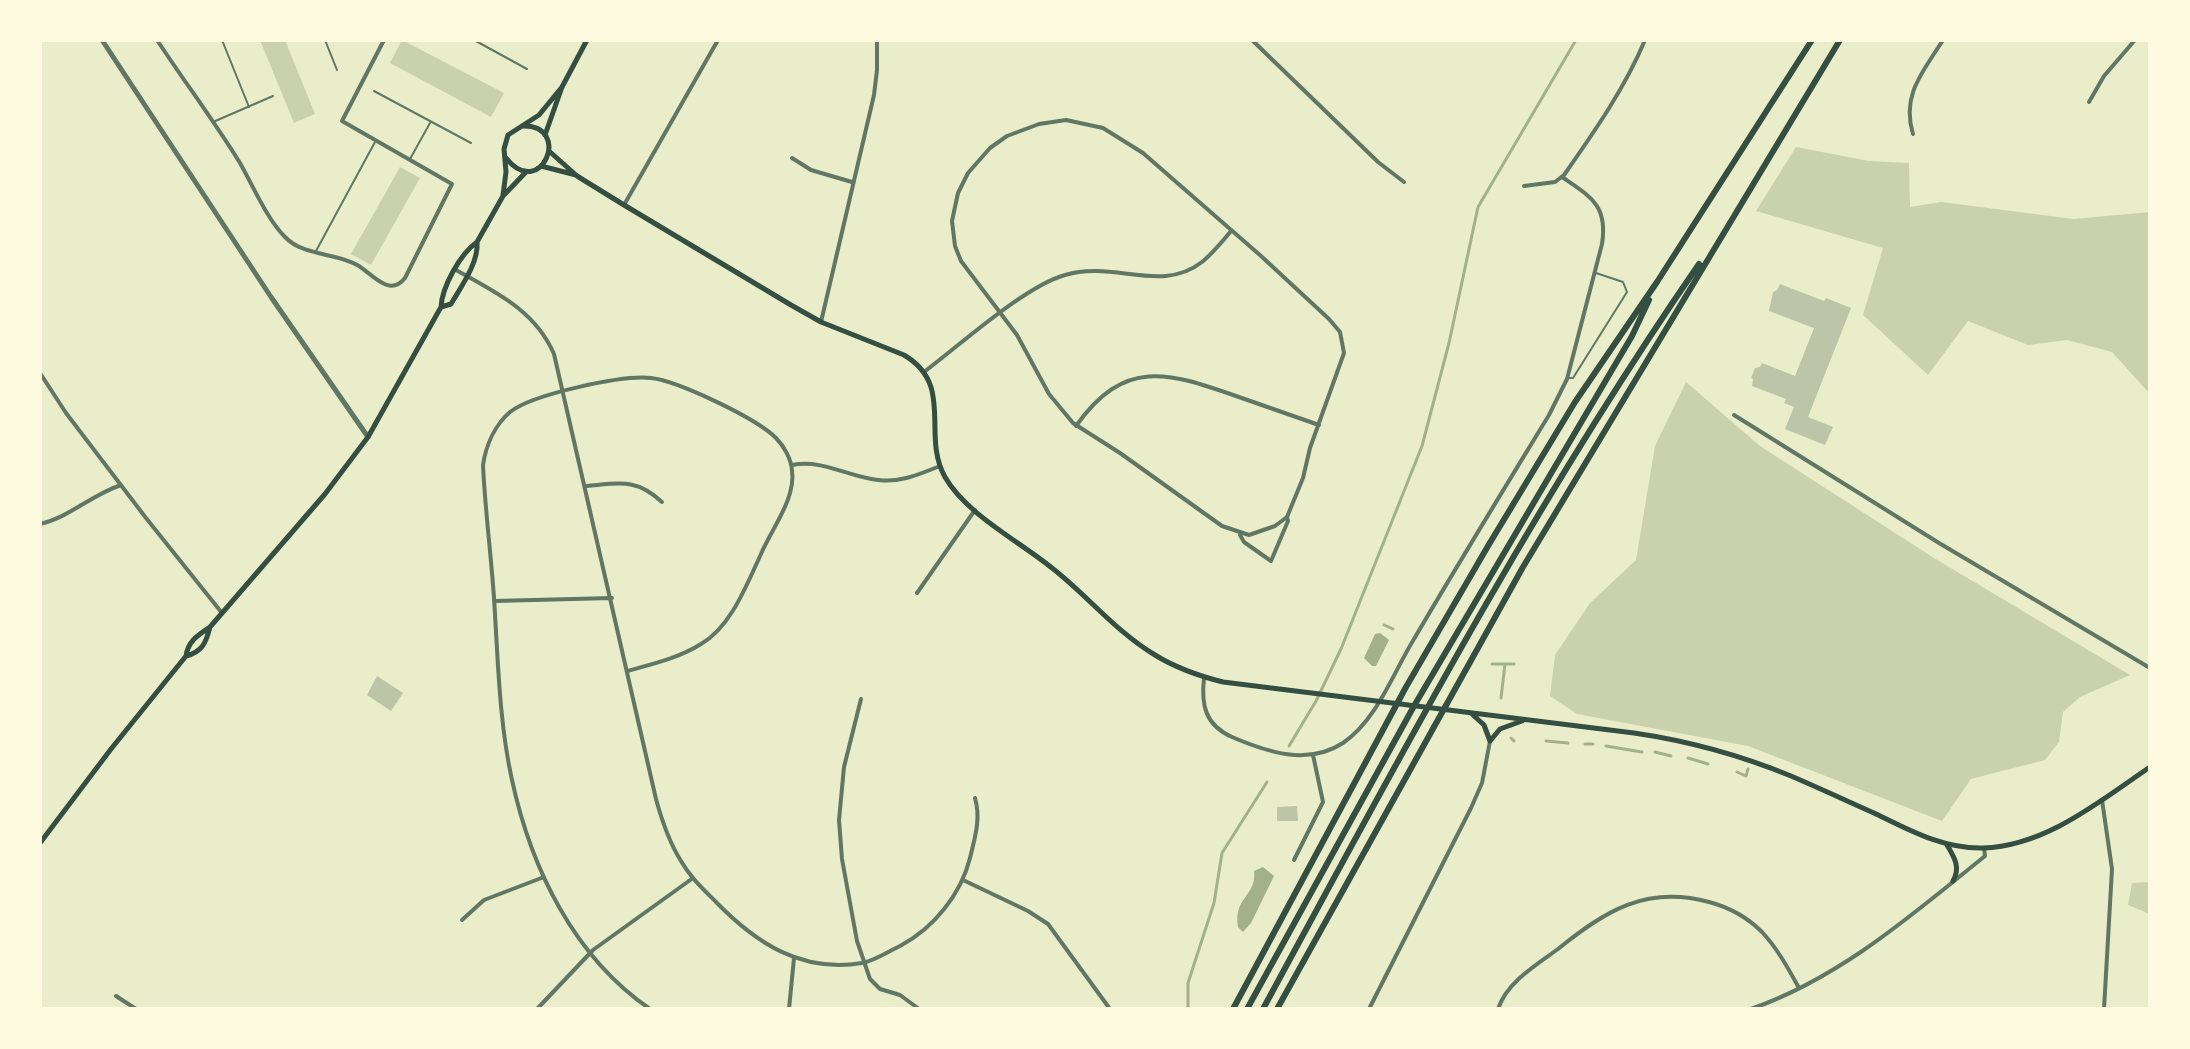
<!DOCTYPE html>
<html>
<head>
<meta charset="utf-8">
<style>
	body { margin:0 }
	#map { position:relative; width:2190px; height:1049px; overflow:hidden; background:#e9edc9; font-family:"Titillium Web",sans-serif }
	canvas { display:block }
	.frame { position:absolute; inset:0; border:42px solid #fefae0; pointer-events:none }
</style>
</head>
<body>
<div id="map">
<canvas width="2190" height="1049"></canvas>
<div class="frame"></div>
</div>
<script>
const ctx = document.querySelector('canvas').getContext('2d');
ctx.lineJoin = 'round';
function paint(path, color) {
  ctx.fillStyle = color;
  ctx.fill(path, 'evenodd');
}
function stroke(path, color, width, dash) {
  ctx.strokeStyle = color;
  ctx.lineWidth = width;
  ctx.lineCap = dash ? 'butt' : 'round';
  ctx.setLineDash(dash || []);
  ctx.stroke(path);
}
paint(new Path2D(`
	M260 40H285L315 114 294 123Z
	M402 40 504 93 491 117 390 63Z
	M1796 147 1869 161 1909 163 1910 207 1941 202 2074 219 2150 212V394L2112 352 2067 340 2028 345 1968 321 1928 375 1863 315 1883 248 1756 211Z
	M400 167 420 178 371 265 351 254Z
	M1686 382 1760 446 1934 558 2130 675 2080 697 2063 712 2059 742 2045 760 1971 779 1942 821 1748 746 1577 714 1550 696 1555 655 1590 603 1636 560 1655 446Z
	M2150 882V914L2128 905 2132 883Z`), '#cad2ad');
paint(new Path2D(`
	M1380 633 1389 640 1376 666H1372L1364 658 1375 634Z
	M1263 867 1274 876 1251 923 1243 932 1238 927C1233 897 1257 896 1254 871Z`), '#a3b18a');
stroke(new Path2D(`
	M1384 625 1393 629
	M1492 664H1514
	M1501 698 1505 664
	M1511 738 1514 741
	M1546 741 1568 743
	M1585 744H1593
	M1289 746 1316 701 1341 649 1422 446 1449 343 1478 207 1576 40
	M1606 746 1642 752
	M1655 752 1671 756
	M1688 758 1708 764
	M1737 772 1746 776 1748 769
	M1188 1009V983L1214 903 1222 853 1267 782`), '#a3b18a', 3);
paint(new Path2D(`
	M1780 284 1824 301 1826 298 1851 308 1808 417 1833 427 1825 445 1785 429 1794 407 1784 403 1786 399 1752 386 1753 379 1751 378 1755 368 1760 367 1762 363 1795 376 1814 328 1769 311 1773 292 1777 290Z
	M377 676 403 693 391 711 367 695Z
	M1297 806 1298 821H1277V807Z`), '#bcc5a7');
stroke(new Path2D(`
	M222 40 249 107
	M325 40 337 70
	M474 40 527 69
	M374 91 471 143
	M213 122 273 96
	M410 159 430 123
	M316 251 375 142
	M1569 378H1573L1627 292 1623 282 1596 273`), '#617663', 2);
stroke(new Path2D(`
	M157 40C184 81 214 121 240 163 253 186 267 219 285 237 304 257 337 252 359 266 374 276 390 297 405 278L452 184 342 121 384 40
	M1252 40 1378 162 1404 182
	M2089 102 2104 76 2135 40
	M1066 120 1103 128 1143 153 1261 256 1329 319 1340 332 1344 353 1310 448 1303 478 1287 517 1275 526 1249 535 1222 526 1120 453 1073 423 1049 394 1017 335 961 261 955 246 952 221 958 193 968 173 990 148 1007 136 1039 124Z
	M1913 134C1901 95 1923 72 1943 40
	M792 158 811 170 852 182
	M1524 186 1555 182 1564 175C1594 132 1625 88 1645 40
	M624 205 718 40
	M456 270C495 292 535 310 554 354L656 799C662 821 669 842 681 861 690 877 703 889 716 902 756 943 801 973 862 963 874 961 889 951 900 946 934 928 961 894 970 858 975 837 981 819 975 798
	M821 322 874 95 877 70V40
	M924 372C960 345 1025 286 1065 275 1114 260 1161 294 1202 262 1213 253 1222 242 1231 231
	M40 373 66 413 146 518 222 613
	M1734 415 1939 543 2150 668
	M1076 426C1124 358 1168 372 1236 396 1264 406 1291 415 1319 425
	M792 465C823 459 848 477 878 480 900 483 920 474 940 466
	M587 486C620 483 636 478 662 502
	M40 524C70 517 91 495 121 485
	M1240 535 1244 542 1271 561 1288 521 1287 517
	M917 593 975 510
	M494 601 612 598
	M627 671C652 664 679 658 701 644 731 627 747 584 761 554 772 528 796 499 792 470 791 459 784 446 776 438 756 418 678 381 651 378 622 375 533 394 510 412 495 425 486 445 483 465 485 509 491 554 494 598 498 659 499 721 512 780 531 868 574 957 650 1009
	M1204 678C1201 705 1205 725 1232 737 1267 752 1308 766 1343 743 1377 720 1393 673 1414 639 1458 564 1504 489 1549 415L1567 379 1602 244C1608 205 1591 197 1562 177
	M861 699 844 767 839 820 842 859 857 941 870 979 880 989 900 995 919 1009
	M2102 800 2112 869 2104 1009
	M1294 860 1323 802 1313 755
	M963 880 1028 911 1048 924 1110 1009
	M462 920 484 900 544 877
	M116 996 136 1009
	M537 1009 593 950 693 878
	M789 1009 794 958
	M1369 1009 1471 808 1482 783 1490 741
	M1498 1009C1507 982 1536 965 1558 949 1605 911 1646 885 1709 902 1728 907 1747 917 1762 932 1777 948 1788 968 1799 988
	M1751 1009C1840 978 1913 914 1985 856L1984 848`), '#617663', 4);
stroke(new Path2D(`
	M102 40 271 297 368 437`), '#617663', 5);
stroke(new Path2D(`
	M545 135 562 87 587 40
	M549 151 577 176 624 205 791 305 821 322 904 355C955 385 921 435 945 477 966 514 1019 541 1052 568 1087 595 1116 632 1155 655 1176 668 1199 676 1223 682L1634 733C1689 741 1740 755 1791 776 1819 788 1847 801 1874 813 1909 830 1943 849 1983 848 2046 846 2100 801 2150 767
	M506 158C541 202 573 125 523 126
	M541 166 576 175
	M503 195 506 172 504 149 508 135 539 115 562 87
	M441 307 451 304C461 287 479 262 477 242
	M186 656C202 652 206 643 210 627
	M1472 714 1484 725 1490 741
	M1490 741 1500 729 1522 721
	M40 843 111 749 186 656C188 641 198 635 210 627L325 494 368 437 441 307C442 287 460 254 477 242L503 196 526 172
	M1947 845C1954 857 1961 867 1953 881`), '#344e41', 5);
stroke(new Path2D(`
	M1233 1009 1406 687 1488 546 1575 402 1657 282 1812 40
	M1247 1009 1414 706 1632 336 1649 300
	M1263 1009C1400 756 1535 501 1699 264
	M1277 1009 1523 567 1840 40`), '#344e41', 6);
</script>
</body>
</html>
